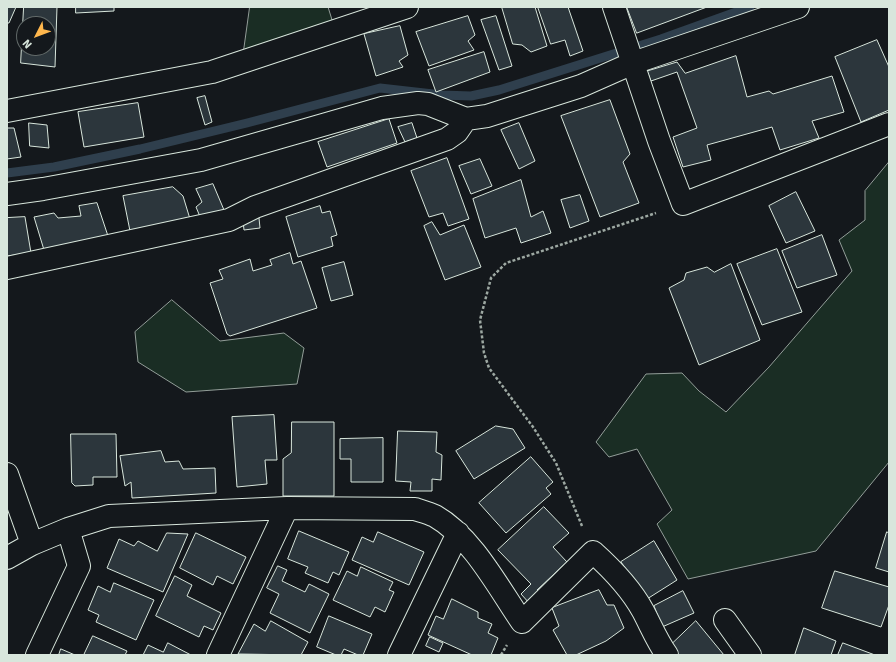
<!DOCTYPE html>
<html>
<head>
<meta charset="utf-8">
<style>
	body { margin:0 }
	#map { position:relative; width:896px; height:662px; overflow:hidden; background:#14181c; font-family:Signika,sans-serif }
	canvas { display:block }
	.frame { position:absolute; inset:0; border:8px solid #d8e6dc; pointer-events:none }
	.north { position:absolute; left:16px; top:16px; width:40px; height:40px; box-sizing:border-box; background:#14181c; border:1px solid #626a69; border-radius:50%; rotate:228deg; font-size:11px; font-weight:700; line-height:16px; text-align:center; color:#d8e6dc }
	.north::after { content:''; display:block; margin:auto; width:14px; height:18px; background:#ffb74d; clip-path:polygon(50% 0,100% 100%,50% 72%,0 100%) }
</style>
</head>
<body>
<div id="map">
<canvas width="896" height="662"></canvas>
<div class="frame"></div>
<div class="north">N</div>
</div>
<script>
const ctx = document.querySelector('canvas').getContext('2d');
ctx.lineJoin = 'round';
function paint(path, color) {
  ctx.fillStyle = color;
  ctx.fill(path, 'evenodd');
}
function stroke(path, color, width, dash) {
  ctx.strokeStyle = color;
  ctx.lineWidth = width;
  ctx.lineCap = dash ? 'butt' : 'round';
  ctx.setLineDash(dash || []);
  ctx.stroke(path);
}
const green = new Path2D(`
	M250 7H328L333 23 244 50Z
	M889 162V462L816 551 688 579 657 524 672 510 637 449 609 457 596 442 646 374 682 373 699 391 726 412 769 367 852 271 839 240 865 220V191Z
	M172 300 220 341 284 333 304 348 297 384 186 392 138 362 135 332Z`);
paint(green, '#1a2d24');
stroke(green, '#939e99', 1);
stroke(new Path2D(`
	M7 173 54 167 140 149 247 123 380 88 442 95 471 96 499 90 661 39 750 7`), '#2f3f4d', 9);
const building = new Path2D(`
	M7 7H16L9 23H7Z
	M24 7H57L55 67 21 63ZM24 24H48V48H24Z
	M76 7H114V11L76 13Z
	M502 7H535L547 46 531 52 522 45 513 44Z
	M538 7H568L583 51 570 56 565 40 551 44Z
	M627 7H707L637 33Z
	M468 16 475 35 468 41 474 50 429 66 416 32Z
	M496 16 512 66 499 70 481 20Z
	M400 26 408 55 399 61 403 67 376 76 364 34Z
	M877 40 889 67V110L861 122 835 57Z
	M484 52 490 72 436 92 428 70Z
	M736 56 747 97 769 91 773 94 832 76 844 112 812 121 819 138 780 150 772 127 707 145 711 160 683 167 673 137 697 128 677 72 651 81 647 71 677 62 685 73Z
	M205 96 212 122 205 125 197 98Z
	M610 100 630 154 623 162 639 203 600 217 561 116Z
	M138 103 144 137 84 147 78 112Z
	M389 119 397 143 327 167 318 142Z
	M29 123 47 125 49 148 30 146Z
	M412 123 417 138 405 142 398 127Z
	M519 123 535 161 519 169 501 130Z
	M7 128H14L21 157 7 159Z
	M447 158 469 219 448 226 443 213 429 217 411 171Z
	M480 159 492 186 471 194 459 166Z
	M521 180 531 217 543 211 551 233 521 243 516 228 485 238 473 199Z
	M213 184 224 210 201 219 196 207 202 202 196 189Z
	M173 187 183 196 190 219 130 231 123 196Z
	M796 192 815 231 786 243 769 206Z
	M580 195 589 221 570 228 561 200Z
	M97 203 109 239 44 250 34 217 54 213 58 218 81 216 79 206Z
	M320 206 322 213 330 211 337 235 331 237 333 246 298 257 286 217Z
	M25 217 31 253 7 256V218Z
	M259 218 260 228 244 230 243 221Z
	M432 222 440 235 464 225 481 267 445 280 424 226Z
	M822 235 837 275 797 288 782 251Z
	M777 249 802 312 762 325 737 264Z
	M290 253 293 264 301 261 317 308 230 336 227 334 210 283 223 279 219 270 250 259 253 271 272 265 270 260Z
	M344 262 353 295 331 301 322 268Z
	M731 264 760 340 699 365 669 288 684 280 686 273 707 267 714 272Z
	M274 415 277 460H265L267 484 237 487 232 417Z
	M292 422H334V496H283V459L291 453Z
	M496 426 513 429 525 448 474 479 456 451Z
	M398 431 437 432 436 452 442 455 441 480 432 479V491H410L411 482 396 481Z
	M71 434H116L117 477H93V485L75 486 72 483Z
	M383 438V482H351V459H340V439Z
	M161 451 165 462 179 461 183 469 215 468 216 493 132 498 131 482 125 486 120 456Z
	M531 457 553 482 546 488 551 494 506 533 479 503Z
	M544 507 569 533 553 547 567 562 537 590 541 594 530 604 521 594 531 584 498 550Z
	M299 531 349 552 339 575 333 572 328 583 305 573 308 567 288 559Z
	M378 532 424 552 409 585 352 560 362 537 373 542Z
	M887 532 889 533V572L876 568Z
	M167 533 188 534 163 592 107 568 119 539 134 546 138 541 157 551Z
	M196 533 246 557 233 584 217 576 213 585 180 568Z
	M654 541 677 580 647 599 621 562Z
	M278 566 287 570 282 581 305 592 309 584 329 594 310 633 270 613 279 594 267 588Z
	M361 567 393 582 389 590 394 592 385 612 375 607 370 617 333 600 347 571 357 576Z
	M835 571 889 587V605L881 627 822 608Z
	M175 576 192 585 187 596 221 613 213 630 204 626 199 637 156 616Z
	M114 583 154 600 136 640 96 622 99 615 88 610 98 586 110 592Z
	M599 590 607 605H614L624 628 606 641 576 655H567L553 630 559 626 552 608Z
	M683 591 694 613 662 627 654 606Z
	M452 599 478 612V618L492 624 488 633 498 638 491 655H472L428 635 436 616 443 619Z
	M329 616 372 634 363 655H358L344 649 341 655H336L317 647Z
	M271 621 308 642 301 655 238 654 254 624 265 631Z
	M696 621 724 655H677L670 646Z
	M804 628 836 641 831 655H795Z
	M93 636 127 651 125 655H84Z
	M430 637 443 643 439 652 426 646Z
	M168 643 191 655H143L148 645 163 652Z
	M843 643 875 655H838Z
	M61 649 75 655H59Z`);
paint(building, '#2c363c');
stroke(building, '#d8e6dc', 1);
const minor = new Path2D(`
	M614 7 659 141 683 204 889 124
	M7 111 212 72 407 7
	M7 194 43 189 201 160 382 108 418 103 428 104 466 119 487 116 581 86 633 63 798 7
	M7 268 229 220 255 207 447 139 457 132 466 119
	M7 474 32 544
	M7 558 32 544 68 529 109 516 287 508 415 509C421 511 429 513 435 516 472 537 498 587 522 622L593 552C612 569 631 589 643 611 651 626 657 641 667 655
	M725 620 750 655
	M37 655 79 566 68 529
	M218 655 287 508
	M399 655 458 533`);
stroke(minor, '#d8e6dc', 24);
stroke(new Path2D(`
	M582 526 556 463 533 427 489 368 484 353 480 320 491 278 506 263 656 213
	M501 655 507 645`), '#9da8a2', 2.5, [3, 2]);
stroke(minor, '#14181c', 22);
</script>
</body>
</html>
